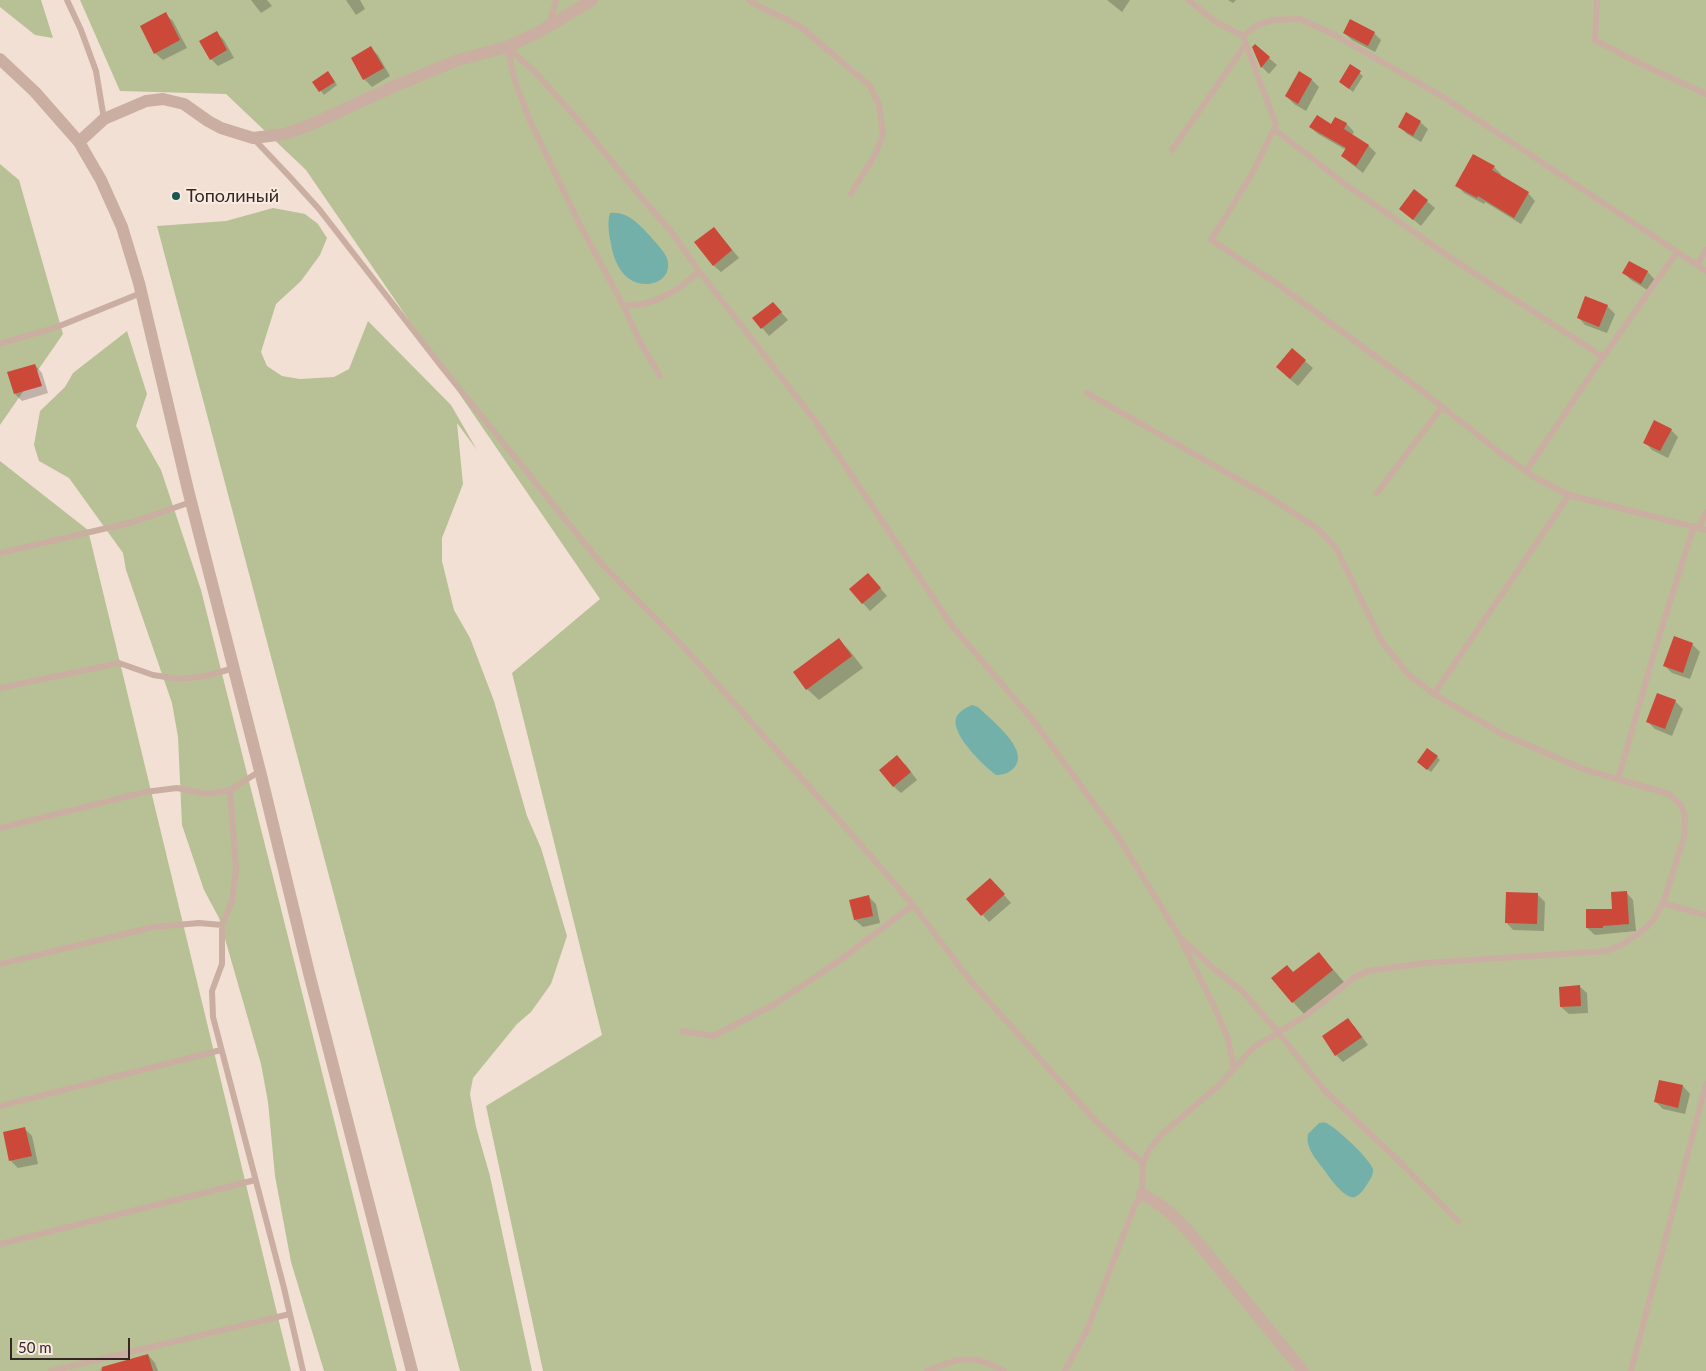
<!DOCTYPE html>
<html>
<head>
<meta charset="utf-8">
<style>
	body { margin:0 }
	#map { position:relative; width:1706px; height:1371px; overflow:hidden; background:#f2e0d5; font-family:Lato,sans-serif }
	canvas { display:block }
	.scale { position:absolute; left:10px; top:1338px; width:120px; height:22px; box-sizing:border-box; border:2px solid #342724; border-top:0; padding-left:6px; font-size:15px; line-height:18px; white-space:nowrap; color:#342724; -webkit-text-stroke:4px #faebe1; paint-order:stroke }
</style>
</head>
<body>
<div id="map">
<canvas width="1706" height="1371"></canvas>
<div class="scale">50 m</div>
</div>
<script>
const ctx = document.querySelector('canvas').getContext('2d');
ctx.lineJoin = 'round';
function paint(path, color) {
  ctx.fillStyle = color;
  ctx.fill(path, 'evenodd');
}
function stroke(path, color, width, dash) {
  ctx.strokeStyle = color;
  ctx.lineWidth = width;
  ctx.lineCap = dash ? 'butt' : 'round';
  ctx.setLineDash(dash || []);
  ctx.stroke(path);
}
function label(font, color, halo, rows, align = 'center') {
  ctx.font = font + ' Lato,sans-serif';
  ctx.lineWidth = 4;
  ctx.setLineDash([]);
  ctx.textBaseline = 'middle';
  ctx.strokeStyle = halo;
  ctx.fillStyle = color;
  for (const [text, x, y, turn = 0] of rows) {
    ctx.save();
    ctx.translate(x, y);
    ctx.rotate((+turn || 0) * Math.PI / 180);
    ctx.textAlign = isNaN(turn) ? turn : align;
    if (halo) ctx.strokeText(text, 0, 0);
    ctx.fillText(text, 0, 0);
    ctx.restore();
  }
}
paint(new Path2D(`
	M0 0H41L53 38 35 35 0 7Z
	M80 0H1706V1371H543L486 1106 602 1035 512 673 600 599 306 170 226 94 120 91Z
	M0 164 19 180 63 334 0 425Z
	M273 208 305 214 318 224 327 238 320 255 301 281 276 304 261 352 267 366 282 376 300 379 334 377 349 369 368 321 451 405 477 450 457 423 463 484 442 538V561L454 610 470 638 494 701 527 816 541 848 567 936 551 984 531 1012 517 1024 473 1078 470 1094 476 1127 490 1176 532 1371H460L157 226 226 221Z
	M127 331 147 394 136 426 161 470 201 590 397 1371H324L291 1262 275 1176 268 1102 261 1064 219 918 204 890 182 825 178 737 172 703 126 570 123 553 69 478 39 461 34 445 40 411 65 387 73 373Z
	M0 461 88 530 291 1371H0Z`), '#b8c195');
paint(new Path2D(`
	M610 213C627 211 639 224 649 235 655 242 668 254 668 263 670 283 645 289 631 280 619 273 613 257 611 244 609 235 607 222 610 213Z
	M972 705 978 707C990 719 1027 747 1016 765 1012 772 1004 775 996 775 984 766 951 735 956 718 959 711 966 708 972 705Z
	M1319 1123C1322 1123 1323 1122 1326 1123 1336 1127 1370 1159 1373 1169 1374 1175 1369 1181 1366 1186 1363 1190 1360 1195 1355 1197 1346 1200 1330 1179 1325 1171 1317 1160 1305 1148 1308 1134Z`), '#73b0aa');
paint(new Path2D(`
	M251 0H267L272 6 261 13Z
	M346 0H360L365 9 356 15Z
	M1107 0H1130L1122 12Z
	M1228 0H1236L1233 3Z
	M165 14 173 21 187 48 163 60 155 53Z
	M217 33 224 40 234 58 218 66 211 59Z
	M1344 33H1374L1381 40 1375 52 1352 40Z
	M1255 46 1277 65 1269 74 1262 67 1254 47Z
	M371 48 378 55 390 76 372 87 364 79 352 59Z
	M1351 66 1363 76 1353 92 1340 82Z
	M1299 73 1312 80 1319 87 1306 111 1294 104 1286 96Z
	M331 76 337 85 324 95 314 82Z
	M1336 118 1347 124 1354 132 1352 135 1369 146 1376 153 1363 173 1350 163 1342 156 1346 150 1318 134 1310 127 1332 126Z
	M1420 122 1428 129 1421 142 1407 134 1400 127Z
	M1494 167 1501 174 1500 177 1528 193 1535 201 1521 224 1485 202 1484 204 1464 193 1457 185Z
	M1415 191 1435 208 1421 226 1401 209Z
	M714 228 739 258 721 272 713 265Z
	M1630 262 1648 272 1655 280 1649 291 1631 280 1624 273Z
	M1607 306 1615 314 1607 333 1585 325 1578 317Z
	M780 311 788 320 769 336 754 318Z
	M1292 350 1313 368 1298 386 1285 375Z
	M35 365 42 373 48 393 22 401 15 394Z
	M1671 430 1678 437 1668 458 1652 450 1645 442Z
	M875 582 887 596 870 611 850 589Z
	M839 640 850 651 863 668 819 700 807 689Z
	M1692 644 1700 652 1690 679 1672 673 1665 666Z
	M1675 701 1683 709 1672 736 1655 729 1648 722Z
	M1437 757 1440 760 1431 772 1422 765Z
	M905 764 917 780 901 793 893 786Z
	M997 887 1011 903 989 922 968 899Z
	M1626 892 1633 900 1636 931 1595 935 1587 928 1613 910Z
	M1537 894 1545 902 1544 931 1513 930 1506 922Z
	M869 897 876 904 880 923 863 927 855 920 851 901Z
	M1319 953 1344 982 1304 1014 1293 1002 1294 973Z
	M1579 986 1587 993 1588 1013 1569 1014 1561 1007Z
	M1348 1020 1355 1027 1368 1045 1343 1062 1336 1055Z
	M1683 1086 1690 1094 1685 1114 1663 1109 1656 1102Z
	M24 1128 32 1136 38 1164 18 1168 11 1161 4 1133Z
	M148 1355 155 1363 158 1371H101L100 1369Z`), '#0003');
paint(new Path2D(`
	M166 12 180 40 154 54 140 26Z
	M1350 19 1375 32 1368 46 1343 33Z
	M217 31 227 50 210 60 199 41Z
	M1255 44 1270 57 1261 68 1252 47Z
	M371 46 384 68 363 80 351 58Z
	M1350 64 1361 71 1349 89 1339 82Z
	M328 71 335 82 319 92 312 82Z
	M1299 71 1312 79 1298 104 1285 96Z
	M1406 112 1421 121 1413 136 1398 127Z
	M1317 115 1331 124 1335 117 1347 123 1344 129 1369 145 1356 166 1341 156 1346 148 1309 127Z
	M1473 154 1495 166 1492 170 1529 192 1514 218 1478 196 1477 198 1455 186Z
	M1414 189 1428 200 1413 220 1399 209Z
	M714 227 732 250 713 266 694 242Z
	M1629 261 1648 271 1641 284 1622 273Z
	M1585 296 1608 305 1599 327 1577 318Z
	M773 302 782 312 761 329 752 318Z
	M1292 348 1306 360 1290 379 1276 367Z
	M35 364 42 386 14 394 7 372Z
	M1654 420 1672 429 1660 451 1643 443Z
	M868 573 881 588 862 604 849 589Z
	M1674 636 1693 643 1683 673 1663 666Z
	M839 638 852 656 806 690 793 672Z
	M1657 693 1676 700 1665 729 1646 722Z
	M1427 748 1438 756 1427 770 1417 762Z
	M897 755 911 772 893 787 879 770Z
	M990 878 1005 894 981 916 966 899Z
	M1627 891 1629 924 1603 926V928H1586V909H1612L1611 892Z
	M1506 892 1538 893 1537 924 1505 923Z
	M869 895 873 916 854 920 849 900Z
	M1319 952 1333 970 1292 1003 1271 978 1287 965 1293 972Z
	M1580 985 1581 1006 1560 1007 1559 987Z
	M1348 1018 1362 1037 1335 1056 1322 1036Z
	M1659 1080 1683 1085 1678 1108 1654 1102Z
	M25 1127 32 1156 9 1161 3 1132Z
	M148 1354 153 1371H102V1367Z`), '#cc4839');
stroke(new Path2D(`
	M67 0 81 30 96 71 104 119
	M749 0C766 12 786 17 802 28L870 86 879 104 883 135 875 155 851 194
	M1188 0 1216 22 1243 36 1257 25 1274 20 1300 19 1333 34 1440 95 1706 271
	M1597 0 1595 40 1637 62 1706 94
	M549 25 556 0
	M1243 36 1276 125 1252 174 1211 240 1279 285 1417 387 1503 455 1534 477 1569 495 1706 530
	M1274 129 1345 184 1451 258 1603 357
	M253 138 289 176 319 209 441 366 599 561 682 645 848 830 913 905 969 979 1049 1069 1095 1120 1126 1149 1143 1163
	M1172 150 1246 44
	M1697 265 1706 250
	M623 305C651 308 680 290 699 271
	M0 344 57 327 141 293
	M660 376 639 340 623 305 580 225 530 121 516 84 507 47 535 72 572 113 641 197 670 230 699 271 816 422 952 626 1032 719 1117 835 1179 936 1214 1006 1228 1039 1234 1069
	M1526 471 1603 357 1677 252
	M1377 493 1442 407
	M1699 528 1706 512
	M0 553 133 522 191 502
	M0 688 119 663 153 675 179 679 206 676 234 668
	M1434 694 1569 495
	M1618 779 1656 646 1694 526
	M230 790 236 870 232 901 222 925V964L212 991 213 1017 284 1288 303 1371
	M0 828 145 792 177 788 208 794 230 790 260 771
	M1663 903 1706 915
	M1183 940 1212 967 1242 991 1278 1032 1324 1090 1401 1163 1458 1221
	M0 964 153 927 199 923 222 925
	M682 1031 713 1036 775 1004 839 961 913 905
	M0 1106 221 1050
	M0 1244 255 1180
	M51 1371 290 1314
	M927 1371C959 1358 972 1353 1004 1371
	M1065 1371 1087 1330 1135 1205 1142 1194 1143 1163 1149 1150 1161 1135 1220 1084 1254 1047 1304 1017 1355 977 1368 971 1425 963 1607 951 1623 944 1646 928 1654 919 1663 903 1684 837 1685 816 1681 805 1669 794 1583 769 1502 734 1434 694 1410 676 1382 642 1336 548 1317 528 1266 495 1087 393
	M1631 1371 1706 1084`), '#caaea1', 6);
stroke(new Path2D(`
	M79 142 104 119 146 101 163 99 184 104 208 121 221 128 253 138 285 134 310 125 397 85 458 60 507 47 539 32 592 0
	M1142 1194C1177 1211 1201 1247 1226 1277 1252 1308 1277 1340 1303 1371`), '#caaea1', 12);
stroke(new Path2D(`
	M0 59 35 92 79 142 101 180 122 227 139 283 188 490 260 771 309 973 412 1371`), '#caaea1', 12);
for (const [x, y, r, color] of [
	[176,196,5,"#185752"]
]) {
  const dot = new Path2D();
  dot.arc(x, y, r, 0, 2 * Math.PI);
  ctx.fillStyle = color;
  ctx.fill(dot);
  stroke(dot, '#faebe1', 2);
}
label('18px', '#342724', '#faebe1', [
	["Тополиный",186,196]
], 'left');
</script>
</body>
</html>
